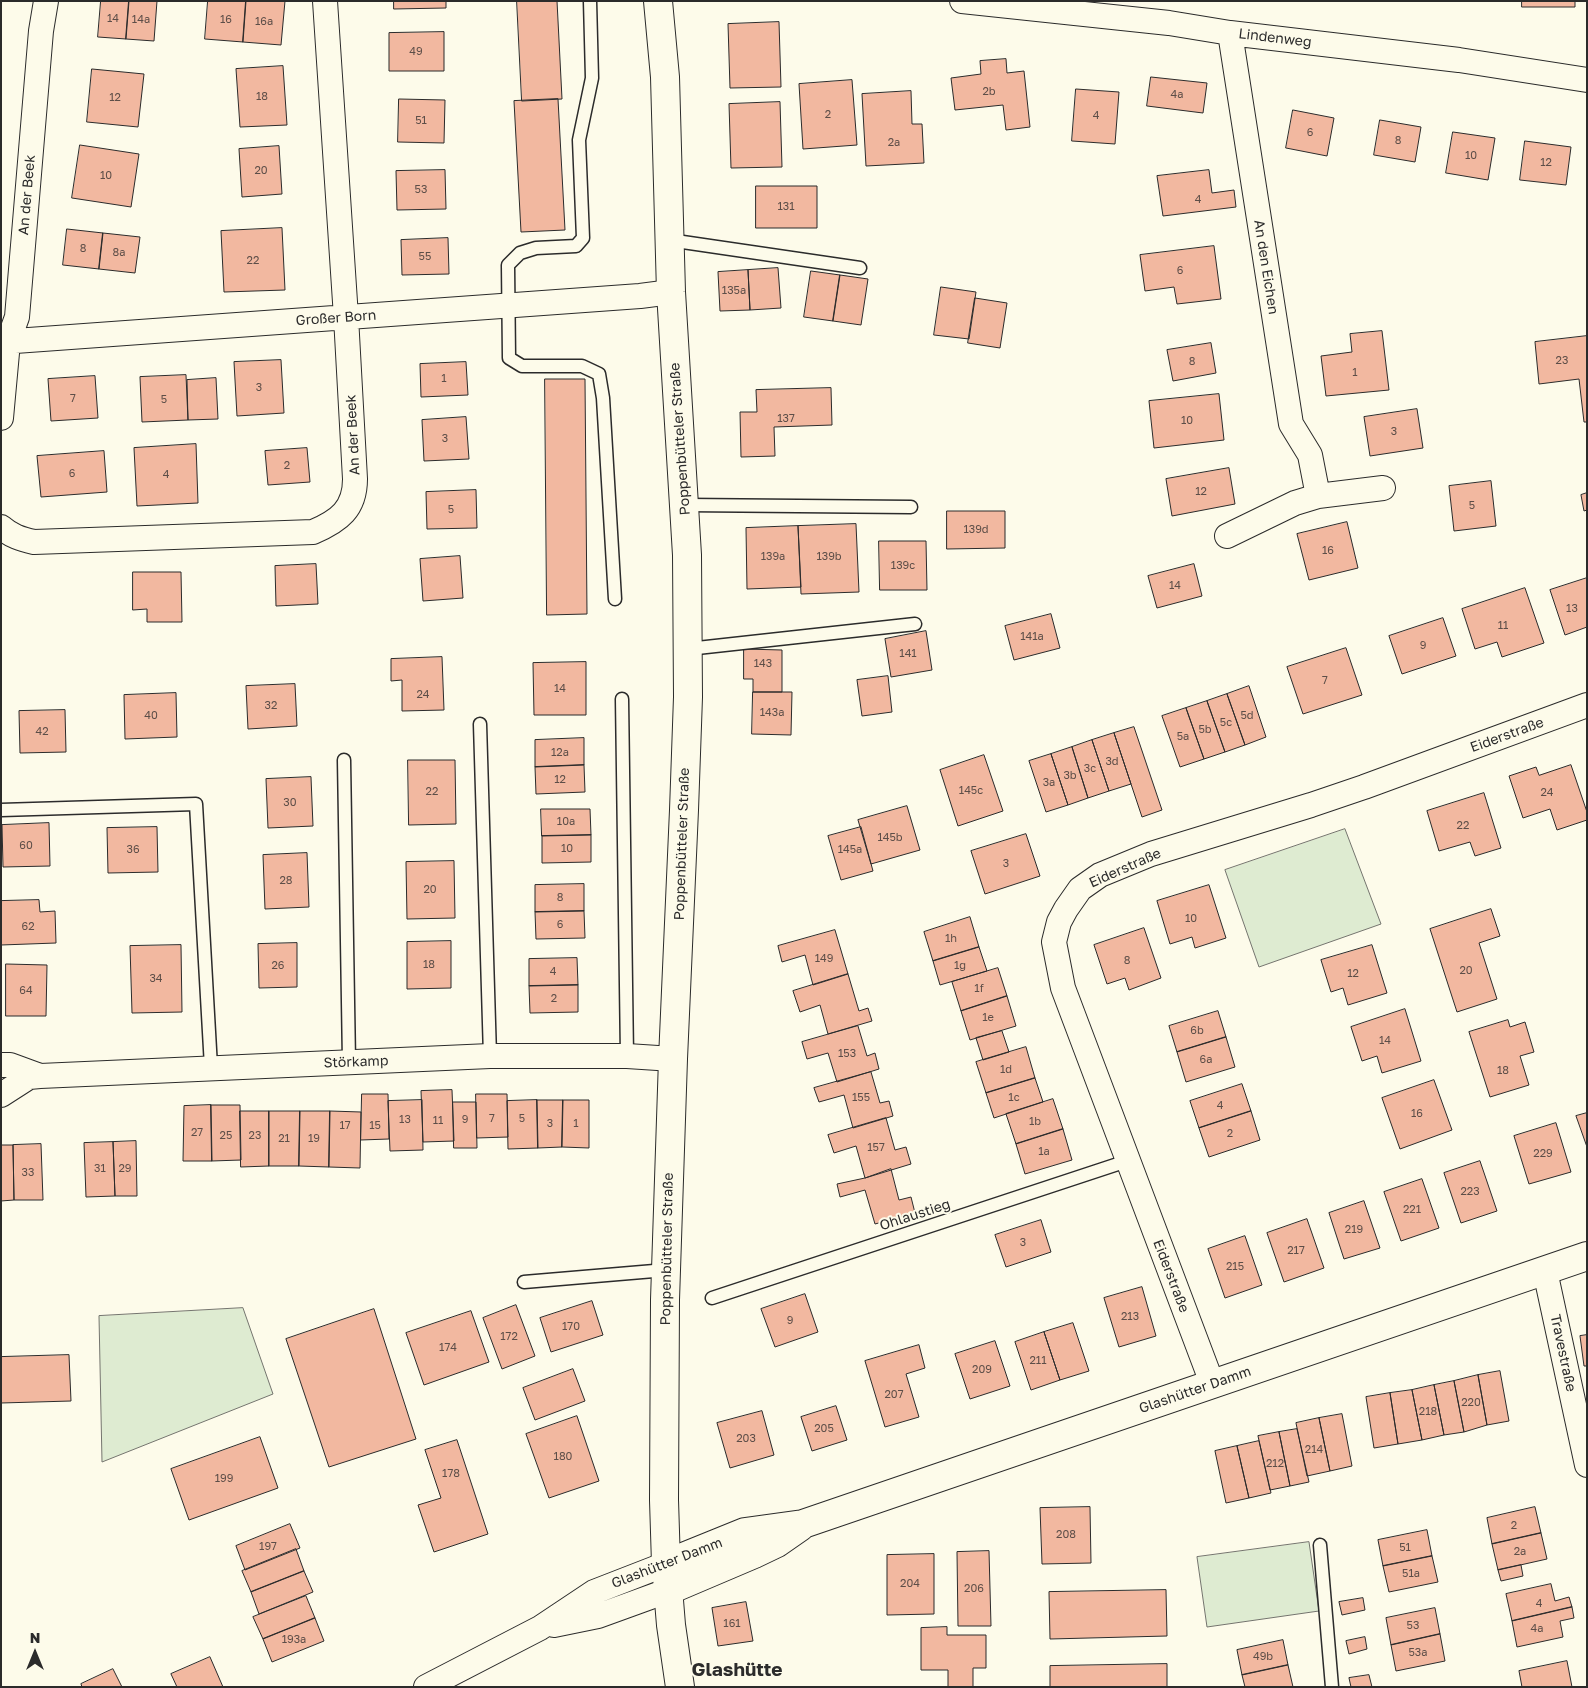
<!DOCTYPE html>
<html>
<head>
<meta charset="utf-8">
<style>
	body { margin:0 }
	#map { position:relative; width:1588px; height:1688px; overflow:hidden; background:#fdfbea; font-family:"Golos Text",sans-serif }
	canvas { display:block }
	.frame { position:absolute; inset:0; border:2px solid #2b2b2b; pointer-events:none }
	.north { position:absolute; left:10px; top:1628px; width:50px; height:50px; -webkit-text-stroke:4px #fdfbea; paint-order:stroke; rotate:0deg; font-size:14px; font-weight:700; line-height:20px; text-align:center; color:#2b2b2b }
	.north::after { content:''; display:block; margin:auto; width:18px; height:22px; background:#2b2b2b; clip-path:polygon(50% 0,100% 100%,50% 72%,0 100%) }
</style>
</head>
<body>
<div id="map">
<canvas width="1588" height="1688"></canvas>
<div class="frame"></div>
<div class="north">N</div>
</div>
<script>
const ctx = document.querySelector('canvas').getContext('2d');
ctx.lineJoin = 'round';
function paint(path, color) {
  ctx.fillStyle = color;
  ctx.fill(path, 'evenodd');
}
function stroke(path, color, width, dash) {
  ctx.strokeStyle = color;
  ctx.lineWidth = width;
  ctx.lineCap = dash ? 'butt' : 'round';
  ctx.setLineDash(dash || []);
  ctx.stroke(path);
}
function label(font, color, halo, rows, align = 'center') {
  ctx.font = font + ' "Golos Text",sans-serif';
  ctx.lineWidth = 4;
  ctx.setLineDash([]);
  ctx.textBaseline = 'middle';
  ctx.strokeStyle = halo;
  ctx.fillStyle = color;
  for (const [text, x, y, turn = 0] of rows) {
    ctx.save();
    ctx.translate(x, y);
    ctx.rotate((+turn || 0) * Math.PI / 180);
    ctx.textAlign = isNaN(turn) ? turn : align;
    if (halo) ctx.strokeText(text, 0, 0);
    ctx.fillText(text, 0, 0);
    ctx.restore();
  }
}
const green = new Path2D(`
	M1345 829 1381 924 1259 967 1225 870Z
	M243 1308 273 1394 102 1462 99 1316Z
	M1309 1542 1319 1611 1207 1627 1197 1557Z`);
paint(green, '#deebd1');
stroke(green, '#74746e', 1);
const building = new Path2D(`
	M101 1H129L126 39 98 37Z
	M129 1H157L154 41 126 39Z
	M208 1H246L243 42 205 39Z
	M246 1H285L281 45 243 42Z
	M394 1H446V8L394 9Z
	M517 1H557L562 99 522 101Z
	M1522 1H1575V7H1522Z
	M779 22 781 87 730 88 728 24Z
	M444 32V71H389V33Z
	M1006 59 1007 73 1024 71 1030 127 1006 130 1003 105 955 110 951 78 981 74 980 61Z
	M283 66 287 125 240 127 236 69Z
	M92 69 144 74 138 127 87 122Z
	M1151 77 1207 83 1203 113 1147 106Z
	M852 80 857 145 803 149 799 84Z
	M1076 89 1119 92 1115 144 1072 141Z
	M911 91 912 124H922L924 163 866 166 862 94Z
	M399 99 445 100 444 143 398 142Z
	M558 99 565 230 521 232 514 101Z
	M780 102 782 167 731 168 729 104Z
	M1293 110 1334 118 1327 156 1286 148Z
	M1380 120 1421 127 1415 162 1374 155Z
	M1453 132 1495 138 1488 180 1446 173Z
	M1525 141 1571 147 1566 185 1520 180Z
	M80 145 139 154 131 207 72 198Z
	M279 146 282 194 242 197 239 149Z
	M445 170 446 209 397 210 396 171Z
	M1209 170 1212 193 1234 190 1236 207 1163 216 1157 176Z
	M756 186H817V228H756Z
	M282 228 285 290 224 292 221 231Z
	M67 229 103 233 99 269 63 265Z
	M103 233 140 237 135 273 99 269Z
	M448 238 449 274 402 275 401 240Z
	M1214 246 1221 299 1177 304 1174 287 1145 291 1140 255Z
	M778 268 781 308 750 310 748 270Z
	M748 270 750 310 720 311 718 272Z
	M811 271 840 275 833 321 804 317Z
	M840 275 868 279 861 325 833 321Z
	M941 287 976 292 969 339 934 335Z
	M975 298 1007 303 1000 348 968 343Z
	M1382 331 1389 390 1326 396 1321 356 1352 352 1350 334Z
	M1587 336V422H1584L1579 379 1539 384 1535 342Z
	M1211 343 1216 373 1173 381 1167 350Z
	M281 360 284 413 237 416 234 362Z
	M466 362 468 395 421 397 420 364Z
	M186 375 188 420 142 422 140 377Z
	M95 376 98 418 51 421 48 379Z
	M216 378 218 419 188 420 187 380Z
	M545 379H585L587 614 547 615Z
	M831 388 832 425 774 427 775 456 741 457 740 412H757L756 390Z
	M1219 394 1224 440 1154 448 1149 401Z
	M1417 409 1423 448 1370 456 1364 417Z
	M466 417 469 459 424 461 422 420Z
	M196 444 198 503 137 506 134 448Z
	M307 448 310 482 268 485 265 451Z
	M104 451 107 492 41 497 37 456Z
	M1229 468 1235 504 1172 516 1166 479Z
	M1491 481 1496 526 1454 531 1449 486Z
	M476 490 477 528 427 529 426 492Z
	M1587 493V510L1584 511 1581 495Z
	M947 511H1005V548L947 549Z
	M1347 522 1358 568 1309 580 1297 534Z
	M856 524 859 592 801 594 798 526Z
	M798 526 801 587 747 589 746 528Z
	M879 541H926L927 590H880Z
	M460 556 463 598 423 601 420 559Z
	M316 564 318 604 276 606 275 566Z
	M1194 564 1202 596 1157 608 1148 576Z
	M133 572H181L182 622H147V609L133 610Z
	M1587 578V627L1565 635 1550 590Z
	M1525 588 1544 643 1502 657 1497 642 1475 649 1462 609Z
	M1051 614 1060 648 1014 660 1005 626Z
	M1443 618 1456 656 1402 674 1389 636Z
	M926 631 932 670 891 677 885 639Z
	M1346 648 1362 695 1303 714 1287 667Z
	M744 649 782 650V692H753V679H744Z
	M442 657 444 710 402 711V680L391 681V659Z
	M586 662V715H534L533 663Z
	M888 676 892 712 862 716 857 680Z
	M295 684 297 726 248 729 246 686Z
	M1249 686 1266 737 1245 745 1227 694Z
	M753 692H792L791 735 752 734Z
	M176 693 177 737 125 739 124 695Z
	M1227 694 1245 745 1225 752 1207 701Z
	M1207 701 1225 752 1204 759 1186 708Z
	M1186 708 1204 759 1180 767 1162 716Z
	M65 710 66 752 20 753 19 711Z
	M1134 727 1162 810 1142 817 1114 733Z
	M1114 733 1131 784 1109 791 1092 740Z
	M584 738V765L535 767V740Z
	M1092 740 1109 791 1088 798 1072 747Z
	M1072 747 1088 798 1068 805 1051 754Z
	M1051 754 1068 805 1046 812 1029 761Z
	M984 755 1003 811 958 826 940 770Z
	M408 760H455L456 824 409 825Z
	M584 765 585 792 536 794 535 767Z
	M1571 765 1587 812V820L1557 830 1550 809 1523 818 1509 776 1536 767 1539 775Z
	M311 777 313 826 268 828 266 779Z
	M1484 793 1501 848 1475 856 1470 842 1439 851 1427 811Z
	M907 806 920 850 871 864 858 820Z
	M541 809H590L591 835 542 836Z
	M49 823 50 866 3 867 2 825Z
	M157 827 158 872 108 873 107 828Z
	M861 827 873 871 841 880 828 836Z
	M1026 834 1040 876 985 894 971 851Z
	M591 835V862L542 863V836Z
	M307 853 309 907 265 909 263 855Z
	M454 861 455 918 407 919 406 862Z
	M584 884V911L535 912V885Z
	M1209 885 1226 938 1195 948 1192 937 1170 944 1157 901Z
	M39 900 40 912 55 911 56 943 1 945V901Z
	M1491 909 1500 936 1479 943 1497 999 1457 1012 1430 929Z
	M584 911 585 938 536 939 535 912Z
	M970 917 979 947 933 961 924 932Z
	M1144 928 1161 978 1129 990 1125 978 1107 984 1094 945Z
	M835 930 848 974 813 985 805 955 782 962 778 946Z
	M451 941V988L407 989V942Z
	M297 943V987L259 988 258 944Z
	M181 945 182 1012 132 1013 130 946Z
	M1372 945 1387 993 1348 1005 1343 988 1331 992 1321 960Z
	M979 947 987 971 940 985 933 961Z
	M577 958 578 985 529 986V959Z
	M6 964 47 965 46 1016H6Z
	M998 968 1007 996 961 1011 952 982Z
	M848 974 859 1011 868 1008 872 1021 828 1034 820 1005 800 1012 793 991Z
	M578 985V1012L530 1013 529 986Z
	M1007 996 1016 1026 970 1040 961 1011Z
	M1405 1009 1421 1061 1382 1073 1377 1056 1362 1061 1351 1027Z
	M1218 1011 1226 1037 1177 1052 1169 1026Z
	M1508 1020 1510 1027 1525 1022 1534 1052 1520 1056 1529 1085 1490 1097 1469 1032Z
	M858 1026 867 1056 875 1053 879 1069 837 1082 828 1053 807 1059 802 1042Z
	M1002 1031 1009 1052 983 1060 976 1038Z
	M1226 1037 1235 1067 1186 1082 1177 1052Z
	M1026 1047 1035 1078 986 1093 976 1062Z
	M871 1072 880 1103 889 1101 893 1116 853 1128 844 1095 819 1102 814 1088Z
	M1035 1078 1043 1102 994 1118 986 1093Z
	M1434 1080 1452 1130 1400 1149 1382 1098Z
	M1242 1084 1251 1111 1199 1128 1190 1101Z
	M452 1090 454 1141 423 1142 421 1091Z
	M362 1094H388L389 1139 361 1140Z
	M476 1094H507L508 1137 477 1138Z
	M1053 1099 1063 1129 1016 1144 1006 1114Z
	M422 1100 423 1150 390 1151 388 1101Z
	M537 1100 538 1148 508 1149 507 1101Z
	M537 1100H563L562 1147 538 1148Z
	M563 1100H589V1148L562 1147Z
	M453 1102H476L477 1148H454Z
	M211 1105H240L241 1160 212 1161Z
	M211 1105 212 1161H183L184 1106Z
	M240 1111H269V1166L241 1167Z
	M269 1111H300L299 1166H269Z
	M300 1111H330L329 1167 299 1166Z
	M330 1111 361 1112 360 1168 329 1167Z
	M1251 1111 1260 1140 1209 1157 1199 1128Z
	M1587 1113V1147L1576 1116Z
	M886 1118 895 1150 906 1147 911 1164 865 1178 856 1146 834 1153 828 1135Z
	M1556 1123 1571 1172 1529 1184 1514 1136Z
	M1063 1129 1072 1160 1025 1174 1016 1144Z
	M136 1141 137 1196H115L113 1142Z
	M113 1142 115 1196 86 1197 84 1143Z
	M41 1144 43 1200H14L13 1145Z
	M1 1145H13L14 1200 1 1201Z
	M1480 1161 1497 1211 1461 1223 1444 1173Z
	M891 1169 899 1200 911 1197 915 1213 875 1224 865 1190 840 1197 837 1184 865 1178Z
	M1422 1179 1439 1228 1401 1241 1384 1192Z
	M1364 1201 1380 1248 1344 1259 1329 1213Z
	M1307 1219 1324 1268 1284 1282 1267 1233Z
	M1041 1220 1051 1252 1006 1267 995 1235Z
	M1245 1236 1262 1285 1225 1298 1208 1249Z
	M1142 1287 1156 1336 1119 1347 1104 1298Z
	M805 1294 818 1332 775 1347 761 1309Z
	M592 1301 603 1335 551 1352 540 1318Z
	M516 1305 535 1356 502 1369 483 1318Z
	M374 1309 416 1439 329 1467 286 1339Z
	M471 1311 489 1362 424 1385 406 1333Z
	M1073 1323 1089 1371 1060 1380 1044 1332Z
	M1044 1332 1060 1380 1031 1390 1015 1342Z
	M1587 1335V1366H1584L1580 1336Z
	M995 1341 1010 1386 970 1399 955 1354Z
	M919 1345 925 1368 906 1374 919 1417 885 1427 865 1361Z
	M69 1355 71 1401 1 1403V1357Z
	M573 1369 585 1401 535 1420 523 1388Z
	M1500 1371 1509 1421 1487 1425 1478 1375Z
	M1478 1375 1487 1425 1464 1432 1454 1381Z
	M1454 1381 1464 1432 1444 1435 1434 1385Z
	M1434 1385 1444 1435 1422 1440 1412 1390Z
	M1412 1390 1422 1440 1398 1444 1390 1393Z
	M1390 1393 1398 1444 1374 1448 1366 1397Z
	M836 1406 847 1440 812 1451 801 1417Z
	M762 1411 774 1455 730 1468 717 1423Z
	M1342 1414 1352 1466 1330 1471 1319 1418Z
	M577 1416 599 1481 549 1498 526 1434Z
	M1319 1418 1330 1471 1307 1476 1296 1423Z
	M1297 1429 1309 1482 1290 1486 1279 1432Z
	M1279 1432 1290 1486 1270 1490 1258 1436Z
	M260 1437 278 1488 189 1520 171 1469Z
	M457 1440 488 1534 434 1552 418 1505 441 1498 425 1450Z
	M1259 1441 1271 1493 1249 1498 1237 1446Z
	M1237 1446 1249 1498 1226 1503 1215 1451Z
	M1090 1507 1091 1563 1042 1564 1040 1508Z
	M1535 1507 1541 1533 1492 1544 1487 1518Z
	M290 1524 300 1548 245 1570 236 1546Z
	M1427 1530 1432 1556 1383 1566 1378 1540Z
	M1541 1533 1547 1559 1498 1570 1492 1544Z
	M296 1549 304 1571 251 1592 242 1571Z
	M989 1551 991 1626H958L957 1552Z
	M934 1554V1614L887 1615V1555Z
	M1432 1556 1438 1582 1389 1592 1383 1566Z
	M1521 1565 1523 1576 1501 1581 1498 1570Z
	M304 1571 313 1592 259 1614 251 1592Z
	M1551 1584 1555 1601 1569 1597 1572 1607 1512 1621 1506 1594Z
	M1166 1590 1167 1636 1050 1639 1049 1592Z
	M306 1596 315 1618 263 1639 253 1617Z
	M1363 1598 1365 1610 1342 1615 1339 1602Z
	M746 1602 753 1641 718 1646 712 1608Z
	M1572 1607 1574 1618 1560 1621 1563 1637 1517 1647 1512 1621Z
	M1435 1608 1440 1634 1391 1645 1386 1618Z
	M315 1618 324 1641 272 1662 263 1639Z
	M947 1627V1635H986V1668H973V1687H948V1670H921V1628Z
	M1440 1634 1445 1661 1396 1671 1391 1645Z
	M1365 1637 1367 1649 1349 1654 1346 1641Z
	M1283 1640 1288 1665 1242 1675 1237 1650Z
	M210 1657 223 1687H177L171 1674Z
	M1567 1661 1572 1687H1522L1519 1671Z
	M1167 1664V1687H1050V1666Z
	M1288 1665 1293 1687H1245L1242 1675Z
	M113 1669 122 1687H82L81 1684Z
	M1369 1675 1372 1687H1351L1349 1678Z`);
paint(building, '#f2b8a0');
stroke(building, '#2b2b2b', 1);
const service = new Path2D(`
	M590 1 592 78 579 140 583 238 576 246 536 248 520 253 508 265 509 358 522 366H582L599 374 603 398 615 599
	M669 240 860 268
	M685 505 911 507
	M688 649 915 624
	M622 699 627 1056
	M480 724 490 1056
	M344 760 349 1062
	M1 810 196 804 211 1067
	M524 1282 666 1270
	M712 1298 1127 1161
	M1320 1545 1332 1687`);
const minor = new Path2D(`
	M962 1 1169 23 1230 33 1459 60 1587 80
	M1230 33 1291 424 1310 455 1318 496
	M1 342 640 296 671 292
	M1 418 8 342 17 317 41 31 46 1
	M1 527C11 536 21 539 34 542L313 532C339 521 355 509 355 479L346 317 325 1
	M1227 536 1295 503 1318 496 1383 488
	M1 1065H10L40 1076
	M1 1095 29 1077 40 1076 490 1056H627L673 1059
	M1545 1271 1587 1465
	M1212 1383 1063 988 1054 942 1059 922 1066 909 1080 889 1100 875 1151 854 1311 805 1364 787 1587 705
	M554 1625 598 1616 667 1591
	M426 1687 540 1628 594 1592 666 1564`);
const tertiary = new Path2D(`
	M666 1564 745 1532 803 1524 1587 1256
	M667 1591 754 1554 777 1543 800 1527`);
const secondary = new Path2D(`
	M658 1 665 77 671 292 687 555 688 697 684 810 673 1059 665 1300 664 1500 666 1564 671 1625 680 1687`);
stroke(service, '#2b2b2b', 15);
stroke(minor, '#2b2b2b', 26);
stroke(tertiary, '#2b2b2b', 30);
stroke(secondary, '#2b2b2b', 30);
stroke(service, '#fdfbea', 12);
stroke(minor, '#fdfbea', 24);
stroke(tertiary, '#fdfbea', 28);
stroke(secondary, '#fdfbea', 28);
label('11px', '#5d4e48', null, [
	["14",113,19],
	["14a",141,20],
	["16",226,20],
	["16a",264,22],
	["49",416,52],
	["2b",989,92],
	["4a",1177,95],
	["18",262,97],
	["12",115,98],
	["2",828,115],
	["4",1096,116],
	["51",421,121],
	["6",1310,133],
	["8",1398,141],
	["2a",894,143],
	["10",1471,156],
	["12",1546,163],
	["20",261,171],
	["10",106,176],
	["53",421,190],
	["4",1198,200],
	["131",786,207],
	["8",83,249],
	["8a",119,253],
	["55",425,257],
	["22",253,261],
	["6",1180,271],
	["135a",734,291],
	["23",1562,361],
	["8",1192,362],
	["1",1355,373],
	["1",444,379],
	["3",259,388],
	["7",73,399],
	["5",164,400],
	["137",786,419],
	["10",1187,421],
	["3",1394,432],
	["3",445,439],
	["2",287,466],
	["6",72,474],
	["4",166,475],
	["12",1201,492],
	["5",1472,506],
	["5",451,510],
	["139d",976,530],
	["16",1328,551],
	["139a",773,557],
	["139b",829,557],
	["139c",903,566],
	["14",1175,586],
	["13",1572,609],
	["11",1503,626],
	["141a",1032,637],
	["9",1423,646],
	["141",908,654],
	["143",763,664],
	["7",1325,681],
	["14",560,689],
	["24",423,695],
	["32",271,706],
	["143a",772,713],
	["40",151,716],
	["5d",1247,716],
	["5c",1226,723],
	["5b",1205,730],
	["42",42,732],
	["5a",1183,737],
	["12a",560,753],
	["3d",1112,762],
	["3c",1090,769],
	["3b",1070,776],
	["12",560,780],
	["3a",1049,783],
	["145c",971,791],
	["22",432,792],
	["24",1547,793],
	["30",290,803],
	["10a",566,822],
	["22",1463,826],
	["145b",890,838],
	["60",26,846],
	["10",567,849],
	["36",133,850],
	["145a",850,850],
	["3",1006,864],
	["28",286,881],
	["20",430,890],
	["8",560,898],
	["10",1191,919],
	["6",560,925],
	["62",28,927],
	["1h",951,939],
	["149",824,959],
	["8",1127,961],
	["18",429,965],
	["26",278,966],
	["1g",960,966],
	["20",1466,971],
	["4",553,972],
	["12",1353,974],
	["34",156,979],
	["1f",979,989],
	["64",26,991],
	["2",554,999],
	["1e",988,1018],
	["6b",1197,1031],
	["14",1385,1041],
	["153",847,1054],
	["6a",1206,1060],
	["1d",1006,1070],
	["18",1503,1071],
	["155",861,1098],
	["1c",1014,1098],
	["4",1220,1106],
	["16",1417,1114],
	["7",492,1119],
	["5",522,1119],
	["13",405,1120],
	["9",465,1120],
	["11",438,1121],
	["1b",1035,1122],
	["3",550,1124],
	["1",576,1124],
	["17",345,1126],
	["15",375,1126],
	["27",197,1133],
	["2",1230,1134],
	["25",226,1136],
	["23",255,1136],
	["21",284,1139],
	["19",314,1139],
	["157",876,1148],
	["1a",1044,1152],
	["229",1543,1154],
	["31",100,1169],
	["29",125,1169],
	["33",28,1173],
	["223",1470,1192],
	["221",1412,1210],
	["219",1354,1230],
	["3",1023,1243],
	["217",1296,1251],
	["215",1235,1267],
	["213",1130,1317],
	["9",790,1321],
	["170",571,1327],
	["172",509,1337],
	["174",448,1348],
	["211",1038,1361],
	["209",982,1370],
	["207",894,1395],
	["220",1471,1403],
	["218",1428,1412],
	["205",824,1429],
	["203",746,1439],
	["214",1314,1450],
	["180",563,1457],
	["212",1275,1464],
	["178",451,1474],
	["199",224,1479],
	["2",1514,1526],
	["208",1066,1535],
	["197",268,1547],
	["51",1405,1548],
	["2a",1520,1552],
	["51a",1411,1574],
	["204",910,1584],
	["206",974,1589],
	["4",1539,1604],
	["161",732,1624],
	["53",1413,1626],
	["4a",1537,1629],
	["193a",294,1640],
	["53a",1418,1653],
	["49b",1263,1657]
]);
label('14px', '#2b2b2b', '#fdfbea', [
	["Lindenweg",1275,38,7],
	["An der Beek",27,195,-85],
	["An den Eichen",1266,267,81],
	["Großer Born",336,318,-4],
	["An der Beek",353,435,-93],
	["Poppenbütteler Straße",680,439,-94],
	["Eiderstraße",1507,735,-20],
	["Poppenbütteler Straße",682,844,-88],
	["Eiderstraße",1125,868,-24],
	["Störkamp",356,1062,-2],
	["Ohlaustieg",915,1215,-18],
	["Poppenbütteler Straße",667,1249,-89],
	["Eiderstraße",1171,1276,69],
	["Travestraße",1563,1353,78],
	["Glashütter Damm",1195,1390,-19],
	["Glashütter Damm",667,1563,-21]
]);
label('bold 19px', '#2b2b2b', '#fdfbea', [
	["Glashütte",737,1670]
]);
</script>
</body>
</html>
